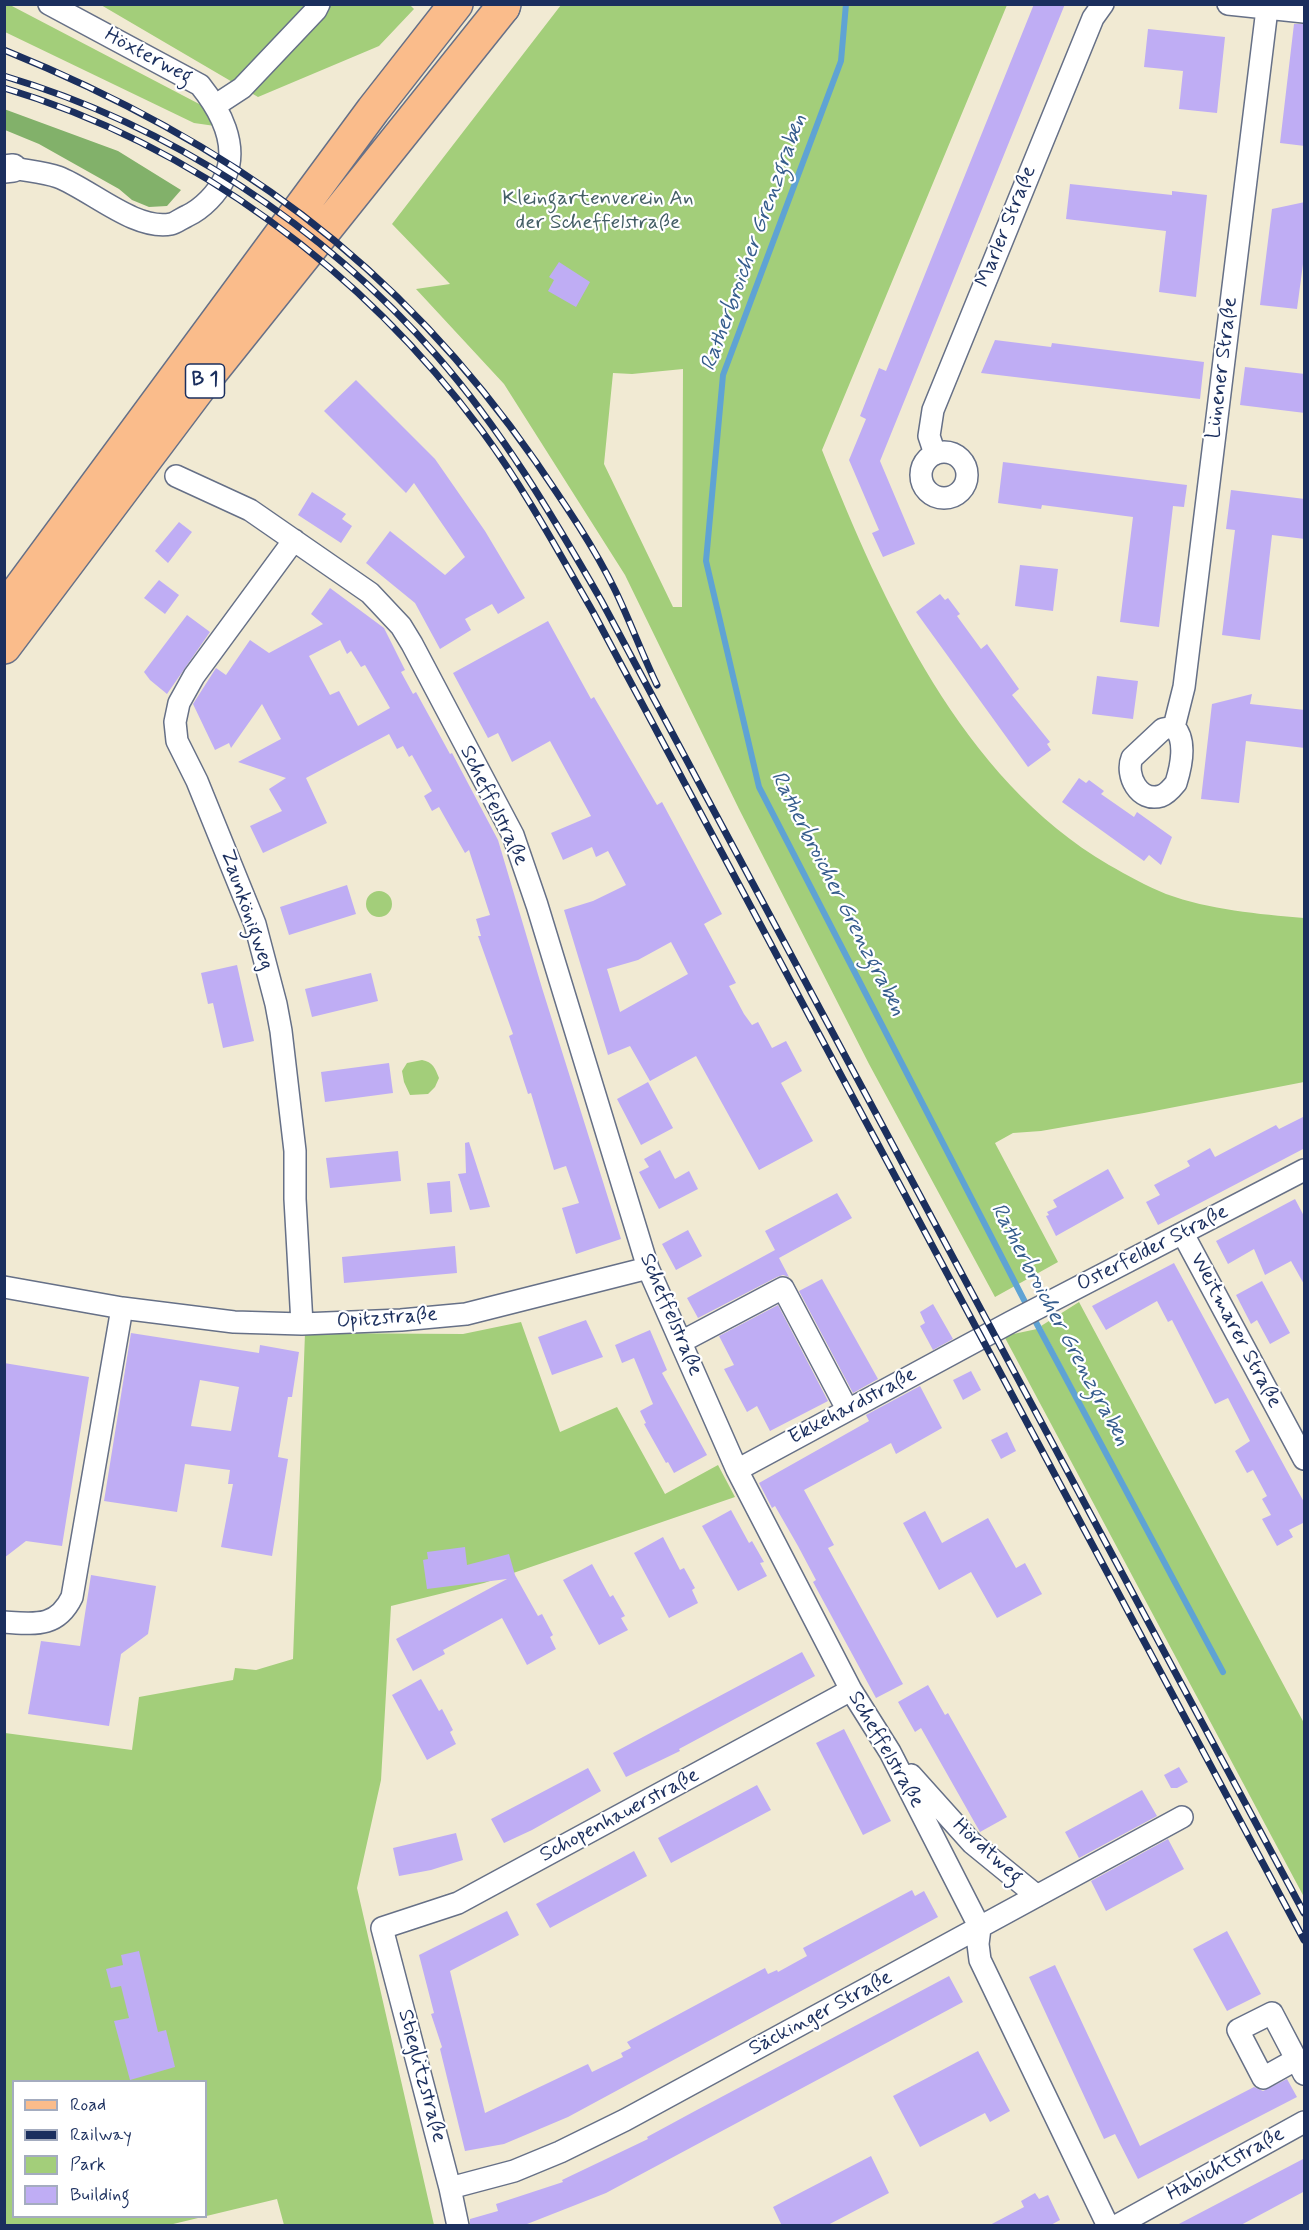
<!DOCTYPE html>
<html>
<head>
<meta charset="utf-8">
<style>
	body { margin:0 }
	#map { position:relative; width:1309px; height:2230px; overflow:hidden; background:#f1ead3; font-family:Mynerve,sans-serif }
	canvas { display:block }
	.frame { position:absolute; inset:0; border:6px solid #1b2f5e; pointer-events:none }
	.legend { position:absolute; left:12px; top:2080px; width:195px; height:138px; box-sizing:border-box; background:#fff; border:2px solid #a4acbf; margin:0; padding:8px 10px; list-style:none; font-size:18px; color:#1b2f5e }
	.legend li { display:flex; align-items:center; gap:12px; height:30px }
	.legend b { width:30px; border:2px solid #a4acbf }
</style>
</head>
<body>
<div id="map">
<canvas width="1309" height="2230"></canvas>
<div class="frame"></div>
<ul class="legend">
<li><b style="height:8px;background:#fabc8b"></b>Road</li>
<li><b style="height:8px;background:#1b2f5e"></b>Railway</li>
<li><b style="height:16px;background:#a3ce7a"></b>Park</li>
<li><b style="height:16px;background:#bfadf4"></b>Building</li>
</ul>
</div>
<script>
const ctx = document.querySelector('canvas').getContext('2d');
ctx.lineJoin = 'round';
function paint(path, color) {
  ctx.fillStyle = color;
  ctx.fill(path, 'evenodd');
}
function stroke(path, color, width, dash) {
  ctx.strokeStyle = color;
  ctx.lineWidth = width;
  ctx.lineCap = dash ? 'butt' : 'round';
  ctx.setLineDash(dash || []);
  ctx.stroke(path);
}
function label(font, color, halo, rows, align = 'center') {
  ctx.font = font + ' Mynerve,sans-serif';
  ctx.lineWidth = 4.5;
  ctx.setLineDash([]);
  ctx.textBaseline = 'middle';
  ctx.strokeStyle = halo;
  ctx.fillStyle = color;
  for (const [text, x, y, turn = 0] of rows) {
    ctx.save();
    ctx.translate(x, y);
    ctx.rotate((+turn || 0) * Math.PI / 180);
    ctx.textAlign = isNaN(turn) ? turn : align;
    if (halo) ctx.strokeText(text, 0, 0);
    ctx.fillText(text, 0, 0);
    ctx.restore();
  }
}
paint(new Path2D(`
	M409 4 414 9 379 46 258 97 101 5Z
	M4 5H10L203 106 215 126 194 123 5 32Z
	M561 5H1007L822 450C883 603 961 778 1109 865 1127 875 1146 886 1166 894 1210 910 1258 914 1304 918V1082L1144 1113 1041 1131 1013 1133 995 1143 1058 1262 995 1297 869 1064 739 809 625 575 504 384 416 289 450 284 392 224ZM683 369 682 607H673L604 464 613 373 632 374Z
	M366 904a13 13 0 1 1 26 0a13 13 0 1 1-26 0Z
	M422 1060C433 1062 435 1068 439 1078L435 1087 428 1094 410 1095 404 1082 402 1071 407 1063Z
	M1079 1302 1304 1723V1897L1004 1336 1037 1329 1222 1674 1224 1672 1041 1326Z
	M521 1322 560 1432 617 1407 665 1494 718 1465 735 1497 484 1583 391 1606 381 1780 357 1888 434 2225H284L277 2199 169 2225 5 2226V1733L132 1750 139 1697 233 1680 235 1668 256 1670 293 1659 305 1333 463 1334ZM14 2082H206V2216H14Z`), '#a3ce7a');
paint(new Path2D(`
	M4 109 118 151 181 190 167 206 149 207 132 200 119 189 39 144 5 130Z`), '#82b16a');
stroke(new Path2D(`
	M846 4 841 61 723 375 706 561 759 787 1024 1300 1223 1672`), '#5fa3d4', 6);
paint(new Path2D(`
	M1034 4H1065L880 461 915 544 883 557 872 533 879 530 849 460 866 419 860 416 879 368 886 371Z
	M1294 24H1305V146L1280 143Z
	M1148 29 1225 37 1217 113 1179 109 1183 71 1144 67Z
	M1070 184 1172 195V191L1207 195 1196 297 1159 292 1166 231 1066 219Z
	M1305 202V249L1297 309 1260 305 1272 209Z
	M559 262 590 282 576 307 548 291 554 280 549 277Z
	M995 340 1051 347 1052 343 1204 362 1200 399 981 373Z
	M1245 367 1305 374V413L1240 405Z
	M356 380 435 459 485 531 525 598 498 614 492 604 465 619 471 630 440 649 415 603 366 563 390 531 445 575 465 557 414 483 406 493 324 411Z
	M1003 462 1187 485 1184 507 1173 506 1159 627 1120 622 1133 517 1042 505 1041 509 998 503Z
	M1231 490 1305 499V539L1272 535 1260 640 1222 635 1235 530 1226 529Z
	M312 492 346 514 342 519 352 526 341 543 298 515Z
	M179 522 192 532 168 563 155 551Z
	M1020 565 1058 569 1053 611 1015 606Z
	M159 580 179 595 165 614 144 598Z
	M330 588 384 628 405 670 401 672 413 694 416 692 450 754 452 753 498 840 542 988 621 1239 576 1254 562 1208 579 1203 566 1166 554 1170 531 1093 528 1094 509 1036 513 1034 478 936H481L476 919 490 915 469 850 465 853 439 807 432 811 424 796 432 791 412 755 409 757 403 746 397 749 389 734 306 778 327 823 263 853 250 826 282 811 269 789 286 778 238 762 281 739 262 704 231 748 229 743 215 750 193 704 216 668 226 675 250 640 269 653 323 624 311 614ZM340 640 347 654 351 651 361 667 365 665 390 708 358 726 339 691 330 695 309 656Z
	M940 594 945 600 948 598 960 614 957 616 981 649 987 644 1019 689 1012 695 1050 742 1047 744 1051 750 1028 767 916 612Z
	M187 615 210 632 167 694 150 680 144 672Z
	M548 621 591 699 594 697 657 805 662 802 722 914 704 924 736 983 729 986 744 1014 752 1025 758 1022 772 1048 786 1041 802 1071 781 1083 813 1141 759 1170 696 1056 650 1081 630 1046 608 1055 564 910 593 901 626 885 608 851 596 857 592 847 563 860 551 833 591 816 550 741 512 762 498 733 488 738 453 673ZM671 942 688 974 620 1012 607 969 638 960Z
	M1097 676 1138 681 1133 719 1092 714Z
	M1252 694 1250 704 1305 710V748L1246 741 1239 803 1201 799 1212 704Z
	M1079 778 1086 783 1089 780 1104 791 1101 794 1134 817 1137 812 1172 837 1161 865 1149 855 1144 861 1062 802Z
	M347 885 356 914 289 935 280 907Z
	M237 965 254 1041 223 1048 213 1003 208 1004 201 973Z
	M371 973 378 1001 312 1017 305 989Z
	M389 1063 393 1093 325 1102 321 1072Z
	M648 1082 673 1128 641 1145 617 1099Z
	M1305 1116V1148L1158 1225 1146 1202 1160 1195 1154 1185 1190 1166 1187 1161 1210 1148 1215 1157 1276 1125 1279 1129Z
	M469 1142 490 1207 470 1210 458 1174 466 1173 465 1143Z
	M660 1150 675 1179 689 1171 698 1189 659 1209 639 1172 649 1167 644 1159Z
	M398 1151 401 1181 330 1188 326 1158Z
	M1108 1169 1124 1198 1056 1236 1046 1216 1049 1215 1047 1212 1057 1207 1053 1200Z
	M450 1181 452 1212 430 1214 427 1183Z
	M837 1193 852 1218 779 1258 789 1277 783 1275 777 1277 698 1318 687 1298 775 1250 765 1231Z
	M1295 1199 1305 1218V1286L1291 1261 1265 1275 1254 1249 1228 1264 1216 1241Z
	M688 1230 702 1256 676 1270 662 1244Z
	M455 1246 457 1273 344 1283 342 1257Z
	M1174 1263 1305 1504V1522L1289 1530 1293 1537 1277 1546 1262 1519 1271 1515 1262 1499 1267 1496 1253 1470 1247 1473 1235 1451 1250 1441 1228 1398 1215 1404 1172 1320 1168 1322 1157 1301 1106 1330 1092 1306Z
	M822 1279 878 1379 853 1393 799 1291Z
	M1262 1281 1290 1333 1270 1344 1257 1320 1251 1324 1236 1295Z
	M933 1304 953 1339 933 1350 920 1326 925 1323 920 1312Z
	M778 1305 828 1401 770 1431 757 1406 747 1412 724 1369 734 1365 719 1336Z
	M586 1320 603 1357 552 1375 538 1337Z
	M650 1330 667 1370 662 1373 707 1455 674 1473 668 1462 666 1463 644 1424 646 1423 640 1411 653 1404 634 1358 622 1363 615 1345Z
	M131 1333 259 1353 260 1345 299 1352 292 1397H288L278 1457 288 1459 272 1556 221 1547 233 1484H228L230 1470 185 1464 177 1512 104 1501ZM200 1380 239 1387 231 1431 191 1426Z
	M4 1363 89 1377 62 1546 26 1541 4 1558Z
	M971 1371 981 1390 963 1400 953 1380Z
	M920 1386 942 1428 896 1454 891 1443 804 1490 834 1545 828 1548 903 1684 876 1698 813 1582 816 1580 798 1546 775 1506 772 1508 759 1483 869 1421 866 1415Z
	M1007 1432 1016 1451 1001 1459 991 1440Z
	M731 1510 749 1543 752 1541 764 1562 760 1563 767 1576 738 1591 702 1526Z
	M925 1511 942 1543 988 1518 1016 1568 1025 1563 1042 1594 997 1618 971 1572 939 1590 903 1523Z
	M663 1537 680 1570 684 1568 695 1588 692 1590 698 1603 669 1618 634 1553Z
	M465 1547 467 1565 509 1554 515 1575 538 1616 542 1614 553 1635 550 1637 556 1649 527 1665 502 1618 443 1650 445 1654 413 1671 396 1639 507 1579 427 1589 423 1560 428 1559 427 1552Z
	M592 1564 610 1597 613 1595 625 1616 621 1618 628 1630 599 1645 563 1580Z
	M91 1575 156 1586 148 1634 121 1654 109 1726 28 1714 41 1641 80 1646Z
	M802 1652 815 1676 679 1749 680 1751 626 1777 613 1753Z
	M421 1679 439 1711 442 1709 453 1730 450 1732 456 1744 427 1760 392 1695Z
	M928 1685 945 1715 948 1713 1007 1817 980 1832 921 1728 915 1732 898 1702Z
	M844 1729 891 1821 863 1835 816 1743Z
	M1179 1767 1188 1782 1177 1788H1171L1164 1775Z
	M588 1768 601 1791 532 1830 504 1843 491 1819Z
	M757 1785 771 1810 671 1863 658 1838Z
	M1142 1790 1157 1816 1079 1858 1065 1832Z
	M456 1833 463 1860 431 1870 399 1876 393 1848Z
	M1168 1839 1184 1869 1106 1911 1091 1881Z
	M634 1851 647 1876 550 1928 536 1904Z
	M912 1890 915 1896 924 1891 938 1917 568 2117 504 2144 465 2151 440 2049 442 2047 431 2014 434 2013 419 1955 507 1911 519 1935 450 1971 485 2113 588 2064 592 2072 623 2057 621 2053 631 2048 627 2042 765 1968 768 1974 777 1970 778 1972 807 1956 803 1948Z
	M1227 1931 1261 1994 1227 2011 1193 1949Z
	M139 1951 158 2032 166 2030 175 2067 130 2080 114 2021 129 2018 121 1986 111 1988 106 1969 123 1965 121 1955Z
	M1055 1965 1140 2146 1254 2087 1263 2091 1287 2079 1297 2097 1138 2179 1115 2134 1104 2139 1029 1977Z
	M949 1976 963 2002 606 2193 522 2226H470V2219L498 2211 496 2204 563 2182 562 2180 648 2139 647 2137 695 2111Z
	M978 2051 1010 2111 990 2122 985 2113 920 2147 893 2096Z
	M871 2156 889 2193 826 2226H782L773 2207Z
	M1305 2158V2191L1239 2226H1175Z
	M1035 2193 1039 2199 1048 2195 1060 2220 1049 2226H988L1024 2207 1021 2201Z`), '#bfadf4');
const minor = new Path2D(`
	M1228 4 1304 12
	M216 105 242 88 316 10 319 4
	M13 168C28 171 45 172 58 177 90 189 135 231 171 224 176 223 182 218 187 216 202 209 218 193 225 177 239 145 220 110 200 85L49 4
	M921 475a23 23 0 1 1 46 0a23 23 0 1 1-46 0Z
	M935 454 929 436 933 410 1093 18 1103 4
	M176 476 250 510 370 593 401 626 412 644 513 835 537 905 648 1268 737 1470 851 1690 890 1752 980 1928 978 1944 980 1960 1108 2226
	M294 540 194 676 179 703 175 722 177 741 197 781 255 924 276 1004 281 1031 295 1151V1199L302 1324
	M1174 727C1187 740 1181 767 1176 783 1172 788 1167 794 1161 796 1139 803 1125 775 1132 758L1163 729 1174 727 1184 687 1267 9
	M1183 1234 1304 1459
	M4 1287 122 1308 234 1322 302 1324 401 1320 466 1314 648 1268
	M681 1342 783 1288 847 1409
	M737 1470 1011 1322 1304 1170
	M4 1622C35 1624 57 1628 72 1597L122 1308
	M911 1775 972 1843 1037 1896
	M1297 2059 1263 2078 1238 2030 1272 2013 1304 2074
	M450 2188 514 2171 560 2152 625 2120 1182 1817
	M458 2226 450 2188 382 1928 458 1903 851 1690
	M1116 2226 1304 2122`);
const tertiary = new Path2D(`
	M4 169 13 168`);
const primary = new Path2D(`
	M11 601 373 110 456 4
	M4 647 207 377 503 7`);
const motorway = new Path2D(`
	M503 7 504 4`);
stroke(minor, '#667087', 24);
stroke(tertiary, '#667087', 30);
stroke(primary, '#667087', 36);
stroke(motorway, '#667087', 36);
stroke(minor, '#fff', 21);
stroke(tertiary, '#fff', 27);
stroke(primary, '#fabc8b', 33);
stroke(motorway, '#fabc8b', 33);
const rail = new Path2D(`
	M4 50C229 141 397 262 536 462 564 503 593 545 615 590 630 621 642 654 657 685
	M4 76C170 125 323 226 437 356 501 429 552 515 601 600L1304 1913
	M4 88C195 145 364 272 482 431 524 488 558 551 593 612L1304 1940`);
stroke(rail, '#1b2f5e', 7);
stroke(rail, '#fff', 4.5, [14]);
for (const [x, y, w] of [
	[205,381,39]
]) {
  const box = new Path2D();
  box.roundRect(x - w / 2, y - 17, w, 34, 4.5);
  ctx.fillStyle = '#fff';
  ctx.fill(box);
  stroke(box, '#1b2f5e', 1.5);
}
label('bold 20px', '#1b2f5e', null, [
	["B 1",205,381]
]);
label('21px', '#1b2f5e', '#fff', [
	["Höxterweg",148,57,28],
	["Marler Straße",1007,227,-68],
	["Lünener Straße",1223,368,-83],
	["Scheffelstraße",493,806,64],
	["Zaunkönigweg",246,910,71],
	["Osterfelder Straße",1153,1249,-27],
	["Scheffelstraße",670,1315,67],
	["Opitzstraße",387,1319,-4],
	["Weitmarer Straße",1235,1331,62],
	["Ekkehardstraße",853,1407,-28],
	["Scheffelstraße",885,1750,60],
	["Schopenhauerstraße",620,1816,-28],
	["Hördtweg",987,1852,42],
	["Säckinger Straße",821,2014,-28],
	["Stieglitzstraße",421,2076,75],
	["Habichtstraße",1226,2165,-29]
]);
label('21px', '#445f66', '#fff', [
	["Kleingartenverein An",598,200],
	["der Scheffelstraße",598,224]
]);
label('italic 22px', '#365d8d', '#fff', [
	["Ratherbroicher Grenzgraben",755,243,-70],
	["Ratherbroicher Grenzgraben",837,894,63],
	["Ratherbroicher Grenzgraben",1059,1325,62]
]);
</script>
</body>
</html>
